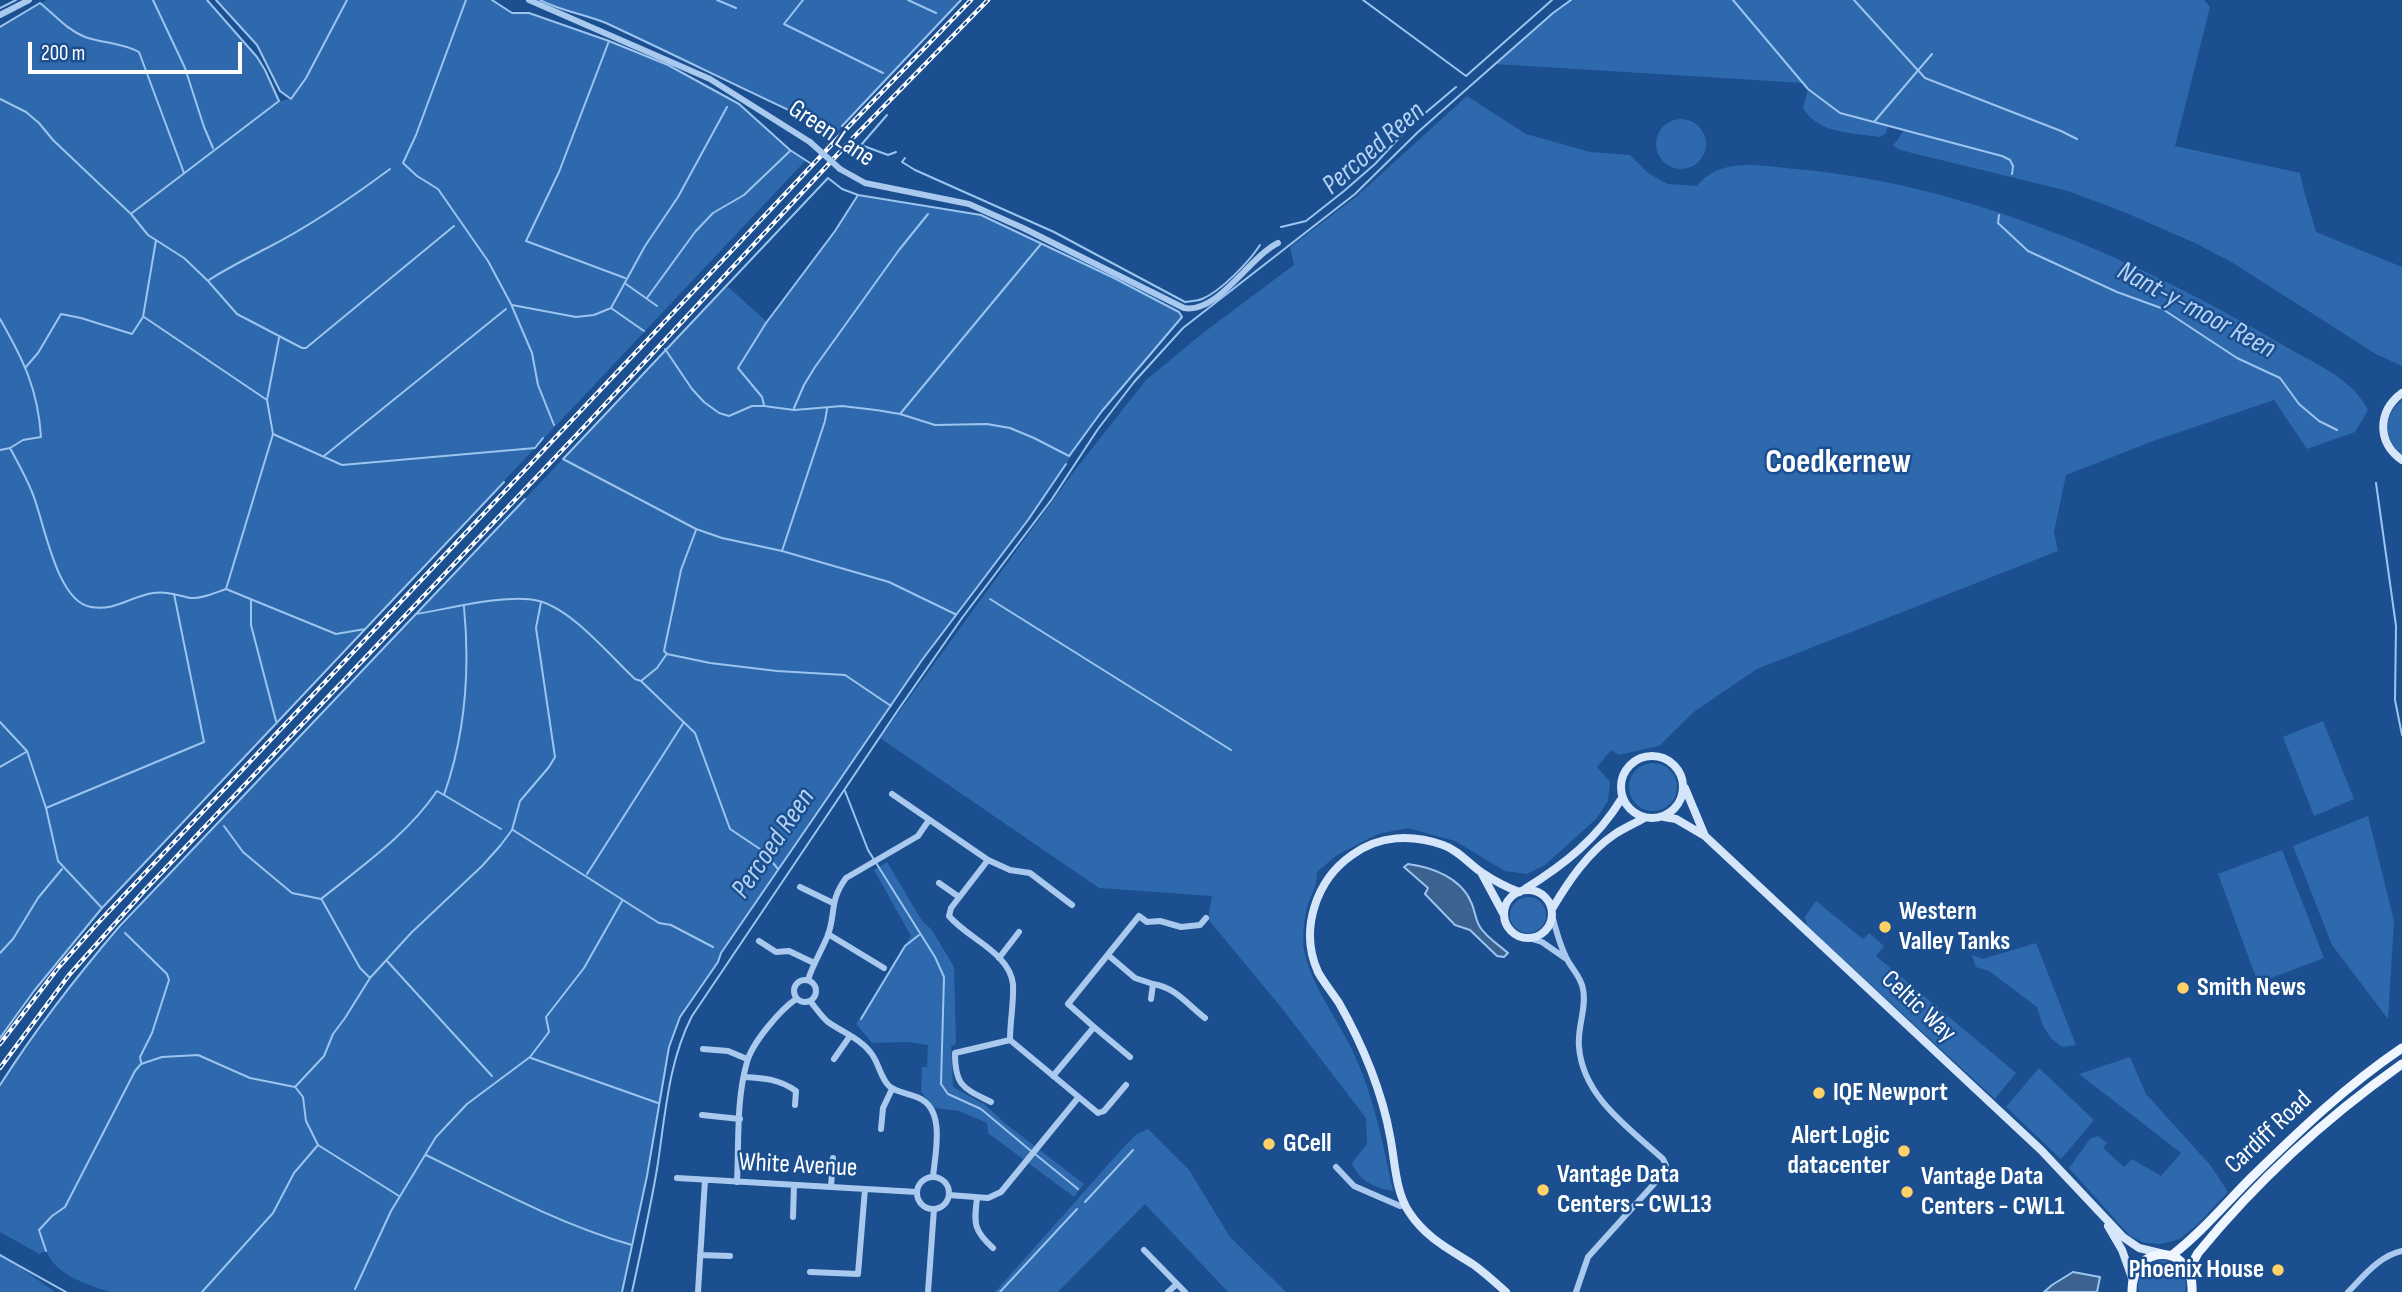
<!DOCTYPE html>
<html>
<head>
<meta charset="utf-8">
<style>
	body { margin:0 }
	#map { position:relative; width:2402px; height:1292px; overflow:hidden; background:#1b4f8f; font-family:"Sofia Sans Condensed",sans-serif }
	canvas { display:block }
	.scale { position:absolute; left:28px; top:42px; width:214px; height:32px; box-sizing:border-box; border:4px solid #fff; border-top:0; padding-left:9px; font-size:21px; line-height:24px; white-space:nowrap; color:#fff; -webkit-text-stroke:5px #1b4f8f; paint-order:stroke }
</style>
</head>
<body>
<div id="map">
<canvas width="2402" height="1292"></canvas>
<div class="scale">200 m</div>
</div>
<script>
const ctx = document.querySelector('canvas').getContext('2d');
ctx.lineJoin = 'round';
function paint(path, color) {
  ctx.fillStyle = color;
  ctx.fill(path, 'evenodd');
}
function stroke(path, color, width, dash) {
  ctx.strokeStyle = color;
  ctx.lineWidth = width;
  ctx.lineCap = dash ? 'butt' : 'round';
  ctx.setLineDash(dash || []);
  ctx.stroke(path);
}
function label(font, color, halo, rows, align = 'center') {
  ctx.font = font + ' "Sofia Sans Condensed",sans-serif';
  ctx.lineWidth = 5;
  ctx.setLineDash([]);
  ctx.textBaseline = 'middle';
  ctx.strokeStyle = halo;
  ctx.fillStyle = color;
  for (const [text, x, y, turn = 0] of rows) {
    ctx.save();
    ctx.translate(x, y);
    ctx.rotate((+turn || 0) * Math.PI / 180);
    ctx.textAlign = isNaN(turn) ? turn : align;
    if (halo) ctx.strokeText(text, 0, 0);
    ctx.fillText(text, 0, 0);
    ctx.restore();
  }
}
paint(new Path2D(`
	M47 0H207L257 57 280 101 290 99 280 91 257 45 216 0H492L512 13H529L609 41 668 65 739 104 790 150 806 160 102 908 34 991 0 1038V27Z
	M540 0H961L830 140 824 127C751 93 679 57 606 23 584 14 561 11 540 0Z
	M1571 0H2204L2210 7 2175 146 2300 173C2304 195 2311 212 2316 232L2402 267V366L2376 354 2233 263 2195 243 2124 212 2068 191 1900 150 1893 146 1904 130 1888 125 1886 133 1880 137C1855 133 1817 134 1803 108L1808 89 1803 83 1495 64 1553 13Z
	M1467 96 1526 134 1590 152 1630 155 1648 173 1668 184 1697 186C1720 156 1763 166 1796 169 1966 184 2135 258 2281 344 2311 362 2352 377 2368 410L2355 432 2307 449 2274 400 2156 440 2066 475 2054 532 2058 551 1757 669 1695 711 1659 746 1619 755 1611 750 1597 767 1610 782 1608 801 1596 819 1545 865 1527 874 1505 871 1455 841 1408 828 1378 834 1337 855 1317 872C1317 885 1313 891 1309 902 1304 914 1302 938 1304 950 1312 988 1337 1017 1353 1052 1374 1096 1383 1144 1393 1191 1375 1188 1359 1181 1352 1163L1367 1144 1366 1118 1284 1011 1208 919 1212 896 1099 888 880 738 1075 470 1146 380 1203 333 1294 265 1290 247 1357 196Z
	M1656 144a25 25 0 1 1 50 0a25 25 0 1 1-50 0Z
	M858 195 981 215 1114 278 1179 312 1182 317 1102 411 1028 520 922 660 721 953 718 962 680 1017 669 1047 647 1176 622 1292H110C86 1284 57 1276 46 1251L39 1254 0 1232V1085L83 969 220 820 727 286 767 322 835 231Z
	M2402 400V454C2383 439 2383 415 2402 400Z
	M2323 721 2354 799 2314 816 2283 737Z
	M1629 787a24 24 0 1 1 48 0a24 24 0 1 1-48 0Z
	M2368 816 2394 921 2388 1019 2332 945 2293 846Z
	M2282 850 2324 958 2258 983 2218 874Z
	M887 862 922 921 932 930 954 967 956 1043 951 1047 953 1087 984 1104 1006 1124 1084 1184 1074 1197 988 1133 987 1123 959 1111 935 1108 921 1092 922 1067H927L928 1045 907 1042 872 1043 856 1024 911 936 874 870Z
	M1510 915a18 18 0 1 1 36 0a18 18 0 1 1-36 0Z
	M1816 901 1863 939 1869 933 1884 946 1876 956 2016 1073 1995 1099 1807 926 1805 917Z
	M2036 943 2076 1045 2062 1047 2051 1038 2043 1026 2037 1007 1989 971 1976 967 1972 955 1983 959Z
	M2130 1057 2146 1094 2211 1166 2228 1192 2199 1223 2180 1239 2161 1244 2145 1243 2130 1236 2069 1168 2090 1139 2098 1136 2107 1143 2103 1148 2124 1167 2132 1159 2161 1176 2181 1153 2079 1074Z
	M2039 1068 2094 1120 2061 1159 2006 1107Z
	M1148 1129 1189 1170 1230 1237 1286 1292H1228L1145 1204 1058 1292H995L1121 1150 1137 1134Z
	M0 1253 55 1292H0Z
	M2162 1260C2180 1262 2189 1274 2185 1292H2139C2135 1275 2145 1262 2162 1260Z`), '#2e69ad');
const water = new Path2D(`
	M1408 864C1432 867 1461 878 1471 902 1475 910 1475 919 1480 927 1486 937 1499 945 1508 953L1504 957 1497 956 1470 930 1455 925 1425 894 1428 888 1404 867Z
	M2073 1272 2100 1277 2097 1292H2044L2052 1285Z`);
paint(water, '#3c6290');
stroke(water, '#9cc4f0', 2);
stroke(new Path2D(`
	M153 0 185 68 204 127 213 148
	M216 0 257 45 280 91 291 99 306 78 347 0
	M466 0 416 135 403 163 417 176 438 189 488 261 511 304 532 353 538 385 554 425
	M492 0 512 13H529L609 41 668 65 739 104 790 150 810 163
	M540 0C561 11 584 14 606 23 679 57 751 93 825 127L830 140
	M717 0 736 8
	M803 0 784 24 883 73
	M908 0 936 13
	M1363 0 1466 76 1552 0
	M1733 0 1808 89 1840 113 2002 156 2010 160 2013 166 2012 174
	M1854 0 1925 78 2061 131 2077 139
	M0 8 16 0
	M0 27 40 3C56 16 66 29 85 37 102 43 123 43 139 52L184 173
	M609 41 559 172 526 241 625 278
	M0 99 26 112 39 123 53 140 131 214 148 235 184 258 208 281 237 314 302 348H306L454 226
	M887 115 861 145 888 155 896 152
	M1874 122 1932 54
	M842 126 961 0
	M905 158 902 162 915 170 1054 232 1185 302C1190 301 1197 301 1202 299 1221 291 1249 262 1260 245
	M132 213 279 101 265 70 257 57 207 0
	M1999 215 1998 223 2028 251 2117 292 2161 308 2237 358 2280 378 2299 404 2319 421 2337 430
	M1281 227 1306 221 1344 191 1375 164 1411 125 1456 87
	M209 280C229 267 246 259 267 248 310 226 351 198 390 169
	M626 284 657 306
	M647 298 695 232 713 213 744 195 790 151
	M512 305 576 317 594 315 611 308 645 246 678 197 727 107
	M611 308 644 331
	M144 317 267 400
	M0 319C23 359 38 389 41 437L23 440 10 448 0 450
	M665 349 692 389 704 402 719 413 729 416 752 406H764L794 410 842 406 876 410 900 414 935 425 987 424 1010 428 1034 438 1069 456 1102 411 1182 317 1179 312 1114 278 981 215 858 195 842 189 828 178 563 459 696 529 722 538 782 551 889 582 955 614
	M25 368 38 353 61 314 81 318 132 334 143 317 156 240
	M764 405 762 397 738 368 766 323 835 231 858 195
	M794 408 804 385 815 367 899 250 928 214
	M900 414 1041 244
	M273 434 342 465 535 448 543 438
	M10 448C18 463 26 477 32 492 44 520 56 602 91 607 116 611 129 597 153 593 167 591 176 595 190 598 202 599 214 593 226 589L336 634 365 629
	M324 456 506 309
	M2376 483 2396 626 2395 700 2402 735
	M696 530 681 570 664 651 667 654 710 663 777 671 845 675 891 706
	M782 551 825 421 827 409
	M226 589 273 434 267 400 279 338
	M990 599 1231 750
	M251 600V625L276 721
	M464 607C470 669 465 735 444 795L501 829
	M416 614C449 609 507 593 539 601 573 610 610 656 635 679L641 681 695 733 730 829 763 851 778 869
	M641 681 657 668 666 655
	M0 722 27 751 46 808 58 861 102 908
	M0 767 26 752
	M845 791 868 850 935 957 944 977 941 1084 948 1094 981 1109 1031 1151
	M46 808 204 742 174 594
	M224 826 243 852 292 893 321 899C362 866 407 835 437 791L444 795
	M513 830 659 923 671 925 713 947
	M587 874 684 722
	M322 900 360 968 370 978
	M125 933 167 974 169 980 152 1033 140 1057 141 1062
	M0 953 13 939 38 898 62 869
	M387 961 492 1076
	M861 1019 905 946 919 935
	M0 1038 34 991 102 908 504 482
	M531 1058 658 1103
	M0 1085C36 1029 76 977 119 927L525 499
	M318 1145 399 1196
	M1035 1154 1078 1189
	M426 1155C493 1188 561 1225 632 1245
	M1085 1202 1133 1150
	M46 1251 39 1230 52 1216 65 1207 135 1071 141 1064 162 1057 198 1055 250 1078 295 1087 324 1056 333 1034 345 1018 370 978 411 933 482 866 500 846 512 830 520 801 549 767 555 757 536 628 541 602
	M0 1255 66 1292
	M355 1289 391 1211 436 1137 467 1104 530 1057 549 1032 546 1017 584 968 622 901
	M202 1292 273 1213 294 1173 318 1145 306 1121 303 1097 296 1088
	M622 1292 647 1176 669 1047 680 1017 718 962 721 953 922 660 1028 520 1066 464
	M632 1292C641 1251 650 1210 657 1169 665 1118 668 1062 692 1016L898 710 962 618 1052 499 1098 429 1134 382 1183 328 1355 194 1418 132 1553 13 1571 0
	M1000 1292 1077 1209`), '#9cc4f0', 2);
stroke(new Path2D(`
	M529 0 710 79 810 142
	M0 15 29 0
	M840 169 865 183 969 204 1023 228 1184 308C1218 314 1249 257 1278 243
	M892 794 988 860 1010 870 1030 873 1072 905
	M988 860 951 908 949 916C968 939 1009 952 1013 984 1014 1002 1010 1021 1010 1040L1098 1113 1104 1111 1126 1085
	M939 883 959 897
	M800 887 833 903
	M1552 915C1556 930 1560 947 1568 961 1573 970 1581 977 1583 989 1587 1008 1577 1027 1579 1047 1583 1097 1629 1128 1663 1159L1666 1165 1662 1175 1588 1257 1576 1292
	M828 934 884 968
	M1529 938 1542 942 1565 958
	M759 941 776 952 789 951 814 963
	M1108 955 1135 978 1153 984 1151 999
	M999 958 1019 932
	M794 991a11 11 0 1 1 22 0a11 11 0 1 1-22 0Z
	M808 980C813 964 822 950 828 935 836 913 829 901 846 878L918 836 929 820
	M1153 984C1175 987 1188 1005 1205 1018
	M810 1001C816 1008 821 1016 828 1022 842 1032 861 1039 871 1053 879 1063 880 1077 889 1086 897 1093 909 1093 919 1098 946 1110 935 1154 933 1177
	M1094 1027 1130 1057
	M703 1049 728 1051 747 1059
	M834 1059 850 1036
	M1053 1076 1094 1027 1068 1004 1139 916 1147 922 1160 921 1181 927 1200 925 1206 918
	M744 1077C764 1078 779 1079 796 1091L795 1105
	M991 1102C963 1088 955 1086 955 1053L1010 1040
	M702 1115 740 1119
	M881 1129 883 1108 892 1089
	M1336 1167 1354 1186 1400 1206 1406 1205
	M917 1193a16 16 0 1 1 32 0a16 16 0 1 1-32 0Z
	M677 1178 917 1192
	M737 1182C739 1143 736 1100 747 1062 752 1043 780 1010 796 999
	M831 1187 833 1158
	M949 1195 988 1198 1001 1192 1078 1098
	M977 1198C974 1223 973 1230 993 1248
	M793 1217 794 1185
	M1144 1250 1185 1292
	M700 1255 730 1256
	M810 1272 858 1274 865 1189
	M698 1292 705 1180
	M928 1292 934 1209
	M1168 1292 1177 1284
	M2348 1292C2364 1276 2379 1256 2402 1251`), '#a9c9ee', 6);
stroke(new Path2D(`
	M2402 393C2377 412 2377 442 2402 460
	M1621 787a31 31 0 1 1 62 0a31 31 0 1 1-62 0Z
	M1685 788 1705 836
	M1664 817 1676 819 1705 836 2041 1150 2123 1237 2139 1248 2164 1254
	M1481 872 1504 915
	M1525 889C1565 864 1597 839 1622 798
	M1504 914a24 24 0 1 1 48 0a24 24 0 1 1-48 0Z
	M1552 909C1568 882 1588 852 1615 834 1624 828 1634 824 1644 818
	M2108 1226 2122 1250 2132 1278
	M1506 1292C1496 1283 1485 1273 1474 1265 1449 1249 1426 1238 1409 1212 1395 1191 1395 1160 1390 1136 1386 1113 1379 1091 1371 1070 1362 1047 1351 1024 1339 1003 1332 992 1324 983 1318 972 1299 930 1316 880 1352 855 1379 835 1412 834 1443 845 1458 850 1468 863 1481 872 1493 880 1506 887 1519 892`), '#d6e6fa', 8);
stroke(new Path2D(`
	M2171 1256C2201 1233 2225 1204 2252 1177 2299 1131 2347 1085 2402 1048
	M2191 1274 2193 1262 2198 1253C2256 1182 2327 1117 2402 1064
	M2132 1292C2131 1241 2195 1243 2192 1292`), '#f0f6ff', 9);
const rail = new Path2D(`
	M0 1044 58 968 96 925 852 123 971 0
	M0 1068 69 975 145 890 585 426 851 140 988 0`);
stroke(rail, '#fff', 4.5);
stroke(rail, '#1b4f8f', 2, [5]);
stroke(new Path2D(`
	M810 142 840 169`), '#a9c9ee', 6);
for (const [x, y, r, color] of [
	[1885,927,7,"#ffd166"],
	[2183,988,7,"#ffd166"],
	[1819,1093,7,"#ffd166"],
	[1269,1144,7,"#ffd166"],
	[1904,1151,7,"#ffd166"],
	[1543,1190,7,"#ffd166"],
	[1907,1192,7,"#ffd166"],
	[2278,1270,7,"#ffd166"]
]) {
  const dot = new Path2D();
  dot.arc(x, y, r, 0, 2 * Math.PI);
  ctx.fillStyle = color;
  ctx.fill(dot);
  stroke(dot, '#1b4f8f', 2.5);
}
label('26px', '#fff', '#1b4f8f', [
	["Green Lane",831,134,34],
	["Celtic Way",1918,1007,43],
	["Cardiff Road",2269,1133,-43],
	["White Avenue",798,1166,3]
]);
label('bold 26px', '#fff', '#1b4f8f', [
	["Western",1899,912],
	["Valley Tanks",1899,942],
	["Smith News",2197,988],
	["IQE Newport",1833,1093],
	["Alert Logic",1890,1136,"right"],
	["datacenter",1890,1166,"right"],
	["GCell",1283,1144],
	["Vantage Data",1557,1175],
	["Centers - CWL13",1557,1205],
	["Vantage Data",1921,1177],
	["Centers - CWL1",1921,1207],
	["Phoenix House",2264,1270,"right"]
], 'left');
label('italic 28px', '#b5d3f5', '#1b4f8f', [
	["Percoed Reen",1374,149,-41],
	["Nant-y-moor Reen",2196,311,28],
	["Percoed Reen",774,844,-56]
]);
label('bold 33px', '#fff', '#1b4f8f', [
	["Coedkernew",1838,464]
]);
</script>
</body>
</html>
